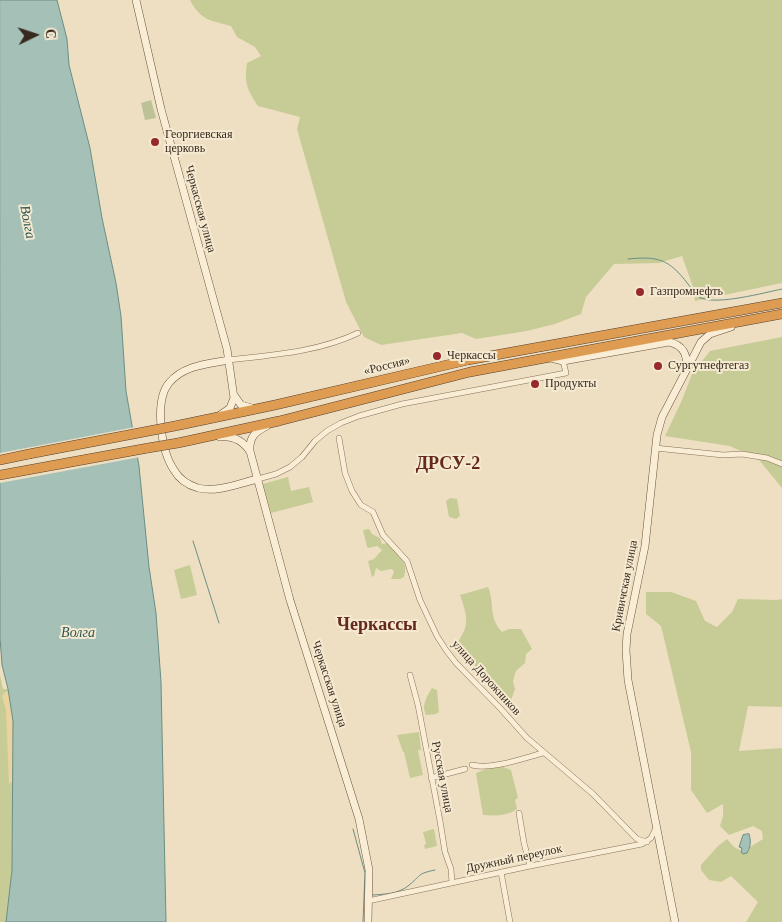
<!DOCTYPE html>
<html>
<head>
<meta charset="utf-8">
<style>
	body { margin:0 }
	#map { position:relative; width:782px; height:922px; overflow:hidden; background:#eedfc2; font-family:Georgia,serif }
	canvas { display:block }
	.north { position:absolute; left:10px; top:10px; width:50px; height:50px; -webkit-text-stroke:4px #f5ead1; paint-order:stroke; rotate:86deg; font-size:14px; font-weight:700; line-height:20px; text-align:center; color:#37291d }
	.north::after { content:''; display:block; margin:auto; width:18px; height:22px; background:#37291d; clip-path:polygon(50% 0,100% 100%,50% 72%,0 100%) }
</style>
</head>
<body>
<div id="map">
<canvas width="782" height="922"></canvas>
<div class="north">С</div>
</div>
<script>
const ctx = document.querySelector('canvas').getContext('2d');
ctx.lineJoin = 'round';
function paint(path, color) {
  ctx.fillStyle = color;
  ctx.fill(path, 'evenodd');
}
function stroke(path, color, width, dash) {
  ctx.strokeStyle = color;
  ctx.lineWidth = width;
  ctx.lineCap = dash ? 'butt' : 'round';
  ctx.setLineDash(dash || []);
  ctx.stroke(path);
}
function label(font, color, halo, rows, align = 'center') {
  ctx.font = font + ' Georgia,serif';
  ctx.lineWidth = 4;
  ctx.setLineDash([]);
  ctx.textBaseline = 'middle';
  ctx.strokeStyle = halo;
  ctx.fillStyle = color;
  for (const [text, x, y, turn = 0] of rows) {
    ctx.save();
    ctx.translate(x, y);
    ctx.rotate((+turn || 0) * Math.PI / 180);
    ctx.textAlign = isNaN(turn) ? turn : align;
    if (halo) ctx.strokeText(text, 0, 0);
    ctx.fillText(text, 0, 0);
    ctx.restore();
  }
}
paint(new Path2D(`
	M190 0H782V283L695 301 693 287 682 256 659 263 614 264 586 297 581 314 555 324 527 331 476 339 462 333 381 345 364 337 346 302 297 129 300 117 258 106C247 89 244 83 247 63L261 56 255 47 237 37 231 26C210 20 201 21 190 0Z
	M782 337V488L759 460 730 446 665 436 682 400 692 374 710 351Z
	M288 477 291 491 309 487 313 502 271 513 263 484Z
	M450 498 457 499 460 516 456 519 449 517 446 501Z
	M369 529 372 534 380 538 382 544 388 543C398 554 409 562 404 577L400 579H391L394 572 392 569 381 571 376 568 374 576 372 577 368 561 374 559 382 550 377 546 369 548 367 547 363 530Z
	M190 565 197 595 181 599 174 570Z
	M488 587C495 603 488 617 502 632L509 629H521L532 649 526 654 525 663 516 671 513 681 515 689 511 700 506 701 490 681 455 646C470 626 468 618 460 595Z
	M646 592H671L696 601 705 621 717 627 732 612 738 599 777 600 782 599V707L748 706 739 751 782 748V922H746L758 902 731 876 721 882 709 880 701 870V865L718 846 727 839 734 847 740 850 741 852 749 851 750 847 763 839 762 831 753 826 729 835 720 826 723 816V804L707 813 691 790V752L661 626 646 614Z
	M0 675 3 689H8L13 721 14 762 12 870 6 922H0Z
	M432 688 437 690 439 712 436 714 426 715C421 705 427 696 432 688Z
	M419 732 421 750H418L423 775 410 778 404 752H403L397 735Z
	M503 767 511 770 518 798 515 800 517 809C507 816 495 816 483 815L476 773 489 768Z
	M434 829 437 846 425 849 424 845 426 844 423 832Z`), '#c7cc96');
paint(new Path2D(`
	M5 692H9L13 721 14 781 9 784 6 710 2 696Z`), '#ead39e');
paint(new Path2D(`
	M151 100 156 118 145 120 141 103Z`), '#bdc195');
const water = new Path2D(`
	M0 0H57L67 39 69 65 90 148 102 218 116 283 121 316 126 391 139 466 149 567 156 613 161 682 166 922H6L12 870 13 721 8 689 2 665 0 638Z
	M749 834C751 840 751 847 747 853L743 854 741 852 742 848 739 847 743 835Z`);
paint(water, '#a4c0b7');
stroke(water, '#6b8e84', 1);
paint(new Path2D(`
	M135 427 140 457 0 483V453Z`), '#eedfc2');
stroke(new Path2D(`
	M628 259C658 256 669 259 688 284 692 289 696 296 701 298 718 305 763 293 782 289
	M193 541 219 623
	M353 829 365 873 363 922
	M373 895C385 894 398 894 408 886 422 875 416 874 435 870`), '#6b8e84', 1);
const street = new Path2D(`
	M229 360C273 355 318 352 358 333
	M339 438 345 473 352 491 361 505 373 512 383 535 407 561 420 600 437 636 446 650 456 663 500 708 527 738 593 794 637 839 647 842
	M655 448 723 455 742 454 767 458 782 464
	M258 479 276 474 290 467 302 457 315 441 327 431 341 423 359 416 402 404 566 373 563 361
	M410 675 418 705 440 821 445 852 451 869 452 883
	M472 765C491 770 524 758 543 753
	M431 778 465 769
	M519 813 524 843 530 866
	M501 872 510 922
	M368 901 530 866 642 844 651 838 656 828`);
const secondary = new Path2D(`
	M136 0 161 109 227 349 234 398 230 408 220 415
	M551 358 563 361 669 342C683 345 688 355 686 368
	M229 360C208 364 184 365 169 383 154 401 161 451 174 470 179 479 188 485 198 488 217 493 239 483 258 479
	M234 395 241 405 252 408
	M267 426C255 432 249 437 250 451L290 600 359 819 369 870 368 922
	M220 437C233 436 243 440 250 452
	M675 922 628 680 626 650 627 634 645 546 657 435 662 417 701 342 710 334 731 327`);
const highway = new Path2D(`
	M175 426 275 405 468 360 782 303
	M178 443 279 421 470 372 782 314
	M0 460 29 454
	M0 475 148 448`);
stroke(street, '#887059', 6);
stroke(secondary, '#69513c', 8);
stroke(highway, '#553f2d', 10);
stroke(street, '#f9edd5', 5);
stroke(secondary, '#f9edd5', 7);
stroke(highway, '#de9c52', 9);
const highwayBridge = new Path2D(`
	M148 448 178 443
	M29 454 175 426`);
stroke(highwayBridge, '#553f2d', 10, []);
stroke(highwayBridge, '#de9c52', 9);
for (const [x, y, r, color] of [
	[155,142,5,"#97292d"],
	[640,292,5,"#97292d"],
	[437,356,5,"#97292d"],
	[658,366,5,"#97292d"],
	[535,384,5,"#97292d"]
]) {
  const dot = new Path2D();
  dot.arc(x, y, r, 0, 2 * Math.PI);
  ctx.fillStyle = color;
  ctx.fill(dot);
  stroke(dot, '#f5ead1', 2);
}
label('12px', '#37291d', '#f5ead1', [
	["Георгиевская",165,135],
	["церковь",165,149],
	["Газпромнефть",650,292],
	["Черкассы",447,356],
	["Сургутнефтегаз",668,366],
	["Продукты",545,384]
], 'left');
label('12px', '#37291d', '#f5ead1', [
	["Черкасская улица",200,209,75],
	["«Россия»",387,366,-14],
	["Кривичская улица",625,586,-79],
	["улица Дорожников",486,678,48],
	["Черкасская улица",329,684,72],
	["Русская улица",442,777,79],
	["Дружный переулок",514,859,-12]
]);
label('italic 14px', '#2c5753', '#f5ead1', [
	["Волга",27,222,79],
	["Волга",78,633]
]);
label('bold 18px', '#64291d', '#f5ead1', [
	["ДРСУ-2",448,464],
	["Черкассы",377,625]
]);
</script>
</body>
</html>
